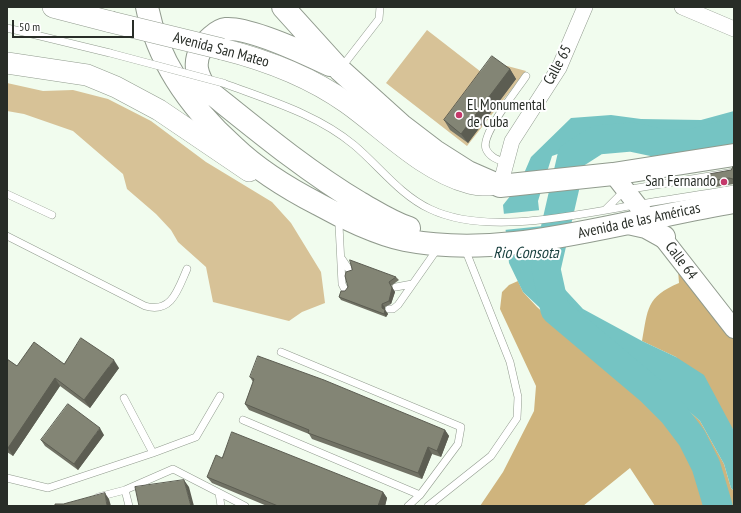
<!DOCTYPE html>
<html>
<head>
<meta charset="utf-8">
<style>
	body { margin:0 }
	#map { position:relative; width:741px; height:513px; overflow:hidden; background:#f1fcee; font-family:"PT Sans Narrow",sans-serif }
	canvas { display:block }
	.frame { position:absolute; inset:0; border:8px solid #282d27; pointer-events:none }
	.scale { position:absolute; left:12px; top:20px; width:122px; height:18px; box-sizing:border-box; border:2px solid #282d27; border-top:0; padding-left:5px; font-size:12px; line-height:14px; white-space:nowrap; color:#282d27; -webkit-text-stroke:3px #fff; paint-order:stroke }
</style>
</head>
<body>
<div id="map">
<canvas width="741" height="513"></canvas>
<div class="frame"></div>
<div class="scale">50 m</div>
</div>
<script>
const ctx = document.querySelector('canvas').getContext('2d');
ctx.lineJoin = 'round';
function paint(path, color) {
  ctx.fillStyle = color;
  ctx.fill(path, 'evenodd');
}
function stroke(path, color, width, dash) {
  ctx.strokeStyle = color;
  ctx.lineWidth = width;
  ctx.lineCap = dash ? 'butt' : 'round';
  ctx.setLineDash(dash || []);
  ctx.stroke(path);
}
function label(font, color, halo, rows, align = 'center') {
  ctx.font = font + ' "PT Sans Narrow",sans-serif';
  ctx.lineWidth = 4;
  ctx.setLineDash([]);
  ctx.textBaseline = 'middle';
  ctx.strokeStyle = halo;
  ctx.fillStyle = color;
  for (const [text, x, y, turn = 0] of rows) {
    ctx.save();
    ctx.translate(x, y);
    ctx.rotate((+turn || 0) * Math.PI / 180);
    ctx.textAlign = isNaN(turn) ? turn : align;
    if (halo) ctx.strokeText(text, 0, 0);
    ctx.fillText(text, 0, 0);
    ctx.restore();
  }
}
paint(new Path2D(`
	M427 30 485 75 496 63 526 71 467 146 386 83Z
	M7 83 43 91 73 90 108 99 151 121 206 162 272 202 291 223 321 272 325 303 302 312 289 321 213 302 206 267 178 242 171 230 156 214 127 189 123 174 73 131 24 114 7 111Z`), '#d7c297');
paint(new Path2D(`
	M677 256 734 329V431L676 357 642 341C648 309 646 297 679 283Z
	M518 281 523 292 537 307 567 334 602 350 652 378 700 421 724 464 731 488 734 491V506H655L630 468 583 506H480L503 472 534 411 536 386 500 309 502 292 509 285Z`), '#cfb47d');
paint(new Path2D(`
	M734 111V132L719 137 664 144 631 137 597 140 552 156 538 201 546 269 583 309 642 341 676 357 704 375 734 431V491L731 488 724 464 700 421 652 378 602 350 568 334 523 292 509 263 503 205 519 185 531 157 571 118 611 115 641 119 701 120Z`), '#75c4c3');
paint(new Path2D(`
	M541 210 543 226 504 230 502 214Z`), '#f1fcee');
stroke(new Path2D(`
	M718 506 706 466 692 438 673 413 651 391 555 310 546 269 572 156 597 140 631 137 664 144H690L732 133 734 128`), '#75c4c3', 29);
const service = new Path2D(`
	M7 28 110 53
	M341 68 379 19 380 7
	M223 83C268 100 317 114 354 145 379 166 400 195 430 209 486 236 575 215 635 205 668 199 701 195 734 189
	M507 163C499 160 490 158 486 149 480 135 517 90 526 76
	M7 194 52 215
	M605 210 625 190 734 172
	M339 225 342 284 345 290
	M7 236 145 306C172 314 178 289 187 269
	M342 259 350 271
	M396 287 412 284
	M389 309H393L398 305 438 248
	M281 352 461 427 458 444 420 495
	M124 398 153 453
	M243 420 420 495 408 506
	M7 478 48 488 153 453 196 437 220 396
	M125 490 129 506
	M219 493 221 506
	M98 497 125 490 173 469 245 506
	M428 506 491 456 517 418 518 397 510 362 465 249`);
const minor = new Path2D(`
	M682 7 734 29
	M500 186 512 141 559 68 585 7`);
const tertiary = new Path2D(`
	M613 174 734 329`);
const secondary = new Path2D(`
	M53 7 111 22
	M222 49C266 60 309 76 347 103 385 130 422 170 469 183 475 185 483 185 490 185
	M7 63 87 75 116 87 159 110 249 171`);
const primary = new Path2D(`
	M147 7C158 63 193 110 234 147 259 171 287 188 318 204 341 217 379 235 405 240 486 256 569 235 648 219 677 213 705 207 734 202
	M283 7 340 70 401 125 435 151 468 172 500 186 613 174 734 155
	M330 65C307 54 250 27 226 29 217 30 205 42 201 49 193 64 197 75 206 89 256 129 305 170 360 203 376 212 391 222 409 228
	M628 223 646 227 664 237`);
stroke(service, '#919b8e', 8);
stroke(minor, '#919b8e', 16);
stroke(tertiary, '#919b8e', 20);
stroke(secondary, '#919b8e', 22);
stroke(primary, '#919b8e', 24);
stroke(service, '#fff', 7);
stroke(minor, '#fff', 15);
stroke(tertiary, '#fff', 18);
stroke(secondary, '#fff', 21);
stroke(primary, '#fff', 22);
const serviceBridge = new Path2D(`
	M110 53 223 83`);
const secondaryBridge = new Path2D(`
	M111 22 222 49`);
stroke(serviceBridge, '#919b8e', 8, []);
stroke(secondaryBridge, '#919b8e', 22, []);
stroke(serviceBridge, '#fff', 7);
stroke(secondaryBridge, '#fff', 21);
paint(new Path2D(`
	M510 69 516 79 468 143 450 130 444 120Z
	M734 165V184L715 187 710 181 731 170Z
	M396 277 399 280 391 286 395 292 391 304 385 307V310L388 314 386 317 341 300 339 297 345 291Z
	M7 359 17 366 64 364 119 368 90 408 60 386 13 456 7 452Z
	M250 377 445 430 449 436 441 457 432 454 422 479 312 439 309 434 249 410 245 404 253 382Z
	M104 435 78 470 45 446 41 440Z
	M207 477 383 492 387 498 385 506H267L212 483Z`), '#717265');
paint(new Path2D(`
	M510 69 516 79 468 143 461 134Z
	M389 282 395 292 391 304 389 301Z
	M382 304 385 307V311L382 308Z
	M385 310 388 314 386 317 384 314Z
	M114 360 119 368 90 408 84 400Z
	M55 378 60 386 13 456 8 448Z
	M100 428 104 435 78 470 74 464Z
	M445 430 449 436 441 457 437 451Z
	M428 447 432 454 422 479 418 473Z
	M184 480 189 487 194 506H191Z
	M383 492 387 498 385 506H378Z
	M105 493 109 499 111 506H107Z`), '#5c5d52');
const building = new Path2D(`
	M492 56 510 69 461 134 444 120Z
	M734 165V181L733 179 729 178 710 181 709 174 731 170Z
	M350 260 396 277 389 282 392 288 389 301 382 304V308L385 310 384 314 339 297 341 291H345L348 287 345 276 346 272 352 270Z
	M81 338 114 360 84 400 55 378 8 448H7V359L17 366 34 342 64 364Z
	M258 356 324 380 445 430 437 451 428 447 418 473 308 433 309 430 245 404 254 379 250 377Z
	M68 404 100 428 74 464 41 440Z
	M232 432 383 492 378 506H278L207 477 216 455 222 458Z
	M184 480 191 506H139L135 487Z
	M105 493 107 506H55V504H63Z`);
paint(building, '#838575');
stroke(building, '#5c5d52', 1);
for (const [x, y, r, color] of [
	[459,115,4,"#c4386a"],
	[724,182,4,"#c4386a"]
]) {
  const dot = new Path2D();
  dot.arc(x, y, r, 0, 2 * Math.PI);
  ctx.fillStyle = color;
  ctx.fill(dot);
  stroke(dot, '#fff', 1.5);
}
label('15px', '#282d27', '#fff', [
	["Avenida San Mateo",221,50,15],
	["Calle 65",558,65,-62],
	["Avenida de las Américas",639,221,-12],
	["Calle 64",681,261,53]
]);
label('15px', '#282d27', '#fff', [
	["El Monumental",467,106],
	["de Cuba",467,123],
	["San Fernando",716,182,"right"]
], 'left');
label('italic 16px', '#183f3e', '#fff', [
	["Rio Consota",526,253]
]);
</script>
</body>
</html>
